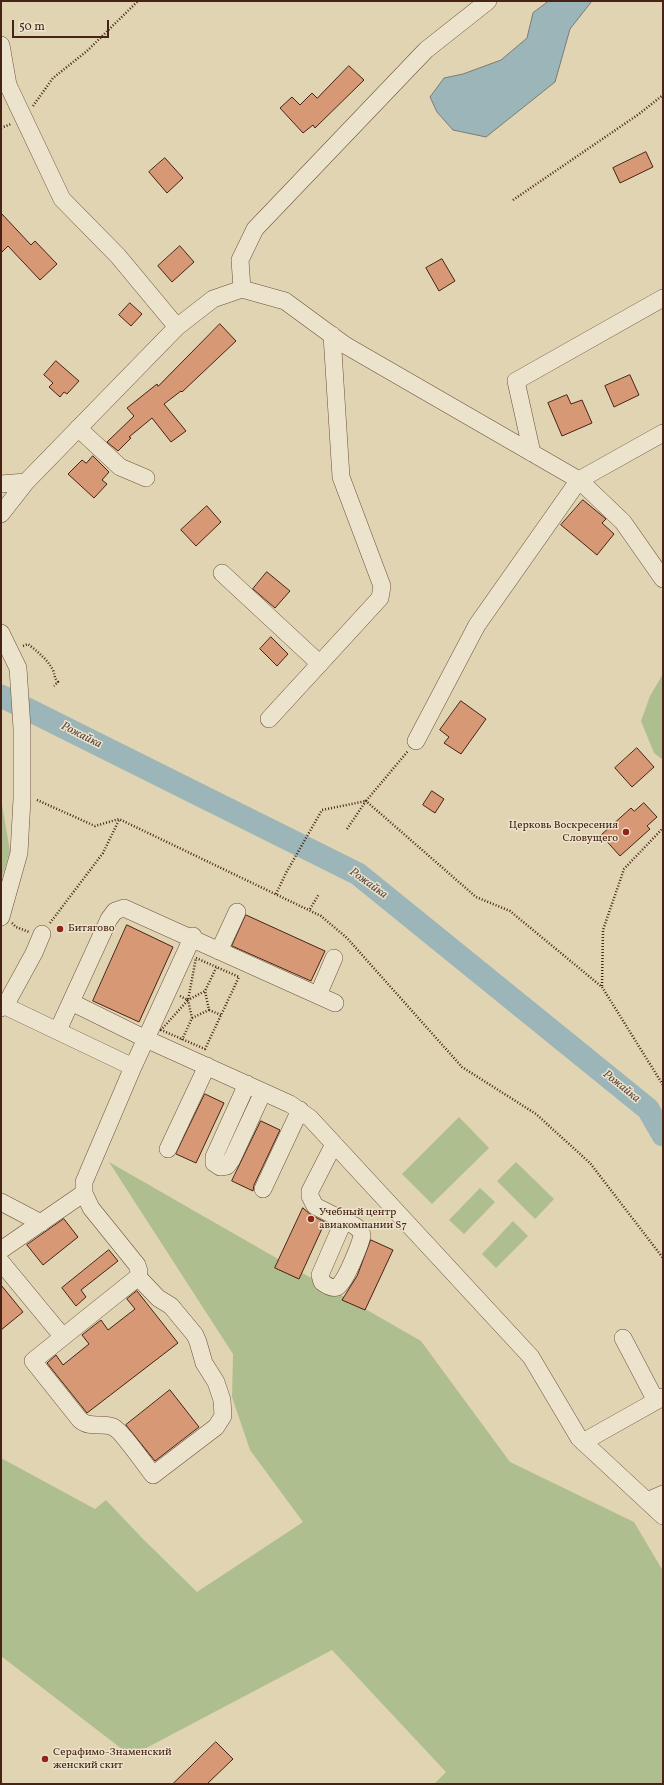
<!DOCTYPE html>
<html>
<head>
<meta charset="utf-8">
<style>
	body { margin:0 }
	#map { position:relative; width:664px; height:1785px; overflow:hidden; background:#e1d4b2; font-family:Vollkorn,serif }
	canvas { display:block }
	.frame { position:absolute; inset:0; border:2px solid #462314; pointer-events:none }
	.scale { position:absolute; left:12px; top:20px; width:97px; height:18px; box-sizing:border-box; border:2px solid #462314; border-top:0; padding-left:5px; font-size:12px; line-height:14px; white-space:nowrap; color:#462314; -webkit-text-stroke:3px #ece3cd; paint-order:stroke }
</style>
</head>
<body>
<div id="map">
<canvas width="664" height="1785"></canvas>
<div class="frame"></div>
<div class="scale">50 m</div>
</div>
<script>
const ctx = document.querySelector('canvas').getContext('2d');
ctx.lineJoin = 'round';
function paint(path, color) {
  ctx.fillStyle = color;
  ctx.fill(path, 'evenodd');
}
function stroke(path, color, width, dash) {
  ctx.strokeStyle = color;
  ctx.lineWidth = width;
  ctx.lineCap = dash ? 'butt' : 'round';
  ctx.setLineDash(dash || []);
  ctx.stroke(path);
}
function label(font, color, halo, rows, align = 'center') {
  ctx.font = font + ' Vollkorn,serif';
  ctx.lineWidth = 3;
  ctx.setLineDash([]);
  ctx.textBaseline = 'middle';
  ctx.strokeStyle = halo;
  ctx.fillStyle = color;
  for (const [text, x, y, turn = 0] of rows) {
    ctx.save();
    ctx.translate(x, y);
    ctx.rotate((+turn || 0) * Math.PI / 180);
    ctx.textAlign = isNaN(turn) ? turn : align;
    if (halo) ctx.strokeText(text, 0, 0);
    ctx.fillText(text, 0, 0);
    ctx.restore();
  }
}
paint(new Path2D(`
	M663 674V760L654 753 641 721 650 696Z
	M1 799 10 851 1 881Z
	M459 1117 489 1148 432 1204 402 1174Z
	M109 1162 421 1341 510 1462 634 1522 663 1571V1784H434L446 1772 332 1650 131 1756 1 1656V1458L95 1509 106 1500 142 1538 197 1592 303 1522 250 1450 232 1397 233 1354Z
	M516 1162 554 1199 535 1219 497 1181Z
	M480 1188 495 1202 464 1234 449 1220Z
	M513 1221 528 1236 496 1268 482 1254Z`), '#aebe8f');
const water = new Path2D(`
	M549 1H592L570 29 555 82 486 137 453 130 437 112 430 97 444 78 463 74 501 60 527 38 533 13Z`);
paint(water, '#9bb5b9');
stroke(water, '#797b77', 1);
stroke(new Path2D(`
	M1 696 358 874 648 1109 663 1135`), '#9bb5b9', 23);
const building = new Path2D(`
	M349 66 364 80 315 128 313 125 303 133 280 108 292 97 300 105 312 93 317 98Z
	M646 152 653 167 620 183 613 168Z
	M165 158 183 178 167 193 149 172Z
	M1 213 31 245 35 241 57 264 40 280 8 246 1 253Z
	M180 246 194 262 172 282 158 266Z
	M442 259 455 281 439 291 426 268Z
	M130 303 142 314 131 326 119 315Z
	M220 324 236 341 182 392 181 391 164 404 186 431 171 442 152 418 129 437 131 438 118 451 107 442 134 416 127 408 157 384 158 386Z
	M56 361 79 381 67 394 64 392 60 397 49 387 53 383 44 375Z
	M630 375 639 395 614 407 605 386Z
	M567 395 571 404 582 400 592 423 562 436 548 403Z
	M93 456 109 472 102 480 107 484 94 498 68 474 82 460 86 463Z
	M583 500 606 519 602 523 614 534 597 555 561 525Z
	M207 506 221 522 196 546 181 530Z
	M267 572 290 591 275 608 253 589Z
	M271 637 288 654 277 666 260 649Z
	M461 701 486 719 461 754 444 743 449 737 440 730Z
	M637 748 654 767 632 787 615 768Z
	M432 791 444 799 435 813 423 805Z
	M644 803 657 817 647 826 650 829 620 856 601 835 631 808 634 811Z
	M246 915 325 951 311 981 232 946Z
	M127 925 173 947 139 1022 93 1001Z
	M205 1094 224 1103 196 1163 176 1154Z
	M261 1121 280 1130 254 1185 253 1191 232 1181Z
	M303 1208 311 1215 325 1222 299 1279 275 1268Z
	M64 1219 78 1237 43 1265 27 1245Z
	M371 1240 393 1250 365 1310 342 1300 357 1276Z
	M109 1250 118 1261 81 1290 86 1297 76 1306 62 1288Z
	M1 1285 23 1312 1 1330Z
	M137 1291 178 1343 87 1413 47 1363 56 1355 63 1365 89 1344 82 1335 101 1320 108 1330 135 1309 127 1299Z
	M170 1390 199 1427 155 1461 126 1425Z
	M216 1742 233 1759 207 1784H173Z`);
paint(building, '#d79875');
stroke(building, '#462314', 1);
const minor = new Path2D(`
	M1 45 8 85 62 199 118 256 177 327
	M242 289 240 260 255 229 426 50 488 1
	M78 428 120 467 146 478
	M532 453 516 381 663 298
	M1 484 26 482
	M1 514 26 482 177 327 213 299 242 289 285 301 345 345 579 480 623 522 663 579
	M222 573 320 664
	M1 633 18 668 22 728V799L19 853 1 917
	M269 719 380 598 382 586 341 477 332 335
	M416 741 477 625 579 480 663 433
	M219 951 237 912
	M318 995 334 958
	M71 1002 146 1039 290 1104 310 1118 531 1357 579 1438 663 1516
	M5 1006 133 1067 84 1182V1193L91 1208 137 1265 139 1271 138 1277 33 1361 80 1420C91 1429 102 1422 113 1427 121 1430 146 1466 153 1475L216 1427 223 1416 222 1400 216 1382 204 1363 198 1342 195 1335 171 1306 158 1298 138 1277
	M1 1008 5 1006 34 953 42 934
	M58 1030 109 919 115 911 124 908 335 1003
	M133 1067 193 936
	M247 1084 214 1157V1163L220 1167 227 1166 232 1159 263 1092
	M334 1144 310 1191V1196L315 1206 355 1226 361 1231 362 1236C360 1244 345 1284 337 1287 332 1289 326 1285 322 1282L320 1275 344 1220
	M168 1149 207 1066
	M263 1189 300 1110
	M1 1202 41 1223
	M1 1250 84 1193
	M1 1262 63 1337
	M623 1338 656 1401
	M583 1442 663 1397
	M647 1501 663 1494`);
stroke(minor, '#6d4f3c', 18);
stroke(new Path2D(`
	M33 106 53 78 87 51 138 1
	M1 128 11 124
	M513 200 639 114 663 95
	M23 646 28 644C38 652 47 659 53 670 55 675 54 678 58 682L54 686
	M37 800 95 826 119 819 321 916 347 938 462 1067 536 1114 590 1163 663 1258
	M347 829 366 801 476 897 510 911 602 987 663 1085
	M276 894 286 873 322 810 366 801 408 751
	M310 909 319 894
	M12 923 16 927 29 932
	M50 923 103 853 119 820
	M196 958 239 977 205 1049 161 1030 188 1000Z
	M602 986 603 930 624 869 663 828
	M180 996 188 1000
	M209 1010 221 1015
	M192 1018 209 1010 205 991
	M182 1040 192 1018 188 1000 205 991 217 966`), '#462314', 2.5, [1, 2]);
stroke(minor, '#ece3cd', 17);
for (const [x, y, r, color] of [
	[626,832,4,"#8f2418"],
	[60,929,4,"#8f2418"],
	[311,1219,4,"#8f2418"],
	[45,1759,4,"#8f2418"]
]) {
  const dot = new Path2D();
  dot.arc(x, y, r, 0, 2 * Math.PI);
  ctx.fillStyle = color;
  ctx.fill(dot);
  stroke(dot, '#ece3cd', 1.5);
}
label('11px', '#462314', '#ece3cd', [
	["Церковь Воскресения",618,826,"right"],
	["Словущего",618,839,"right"],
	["Битягово",68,929],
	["Учебный центр",319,1213],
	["авиакомпании S7",319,1226],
	["Серафимо-Знаменский",53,1753],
	["женский скит",53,1766]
], 'left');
label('italic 12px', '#5b483d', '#ece3cd', [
	["Рожайка",81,736,27],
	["Рожайка",368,884,36],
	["Рожайка",621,1087,39]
]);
</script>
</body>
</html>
